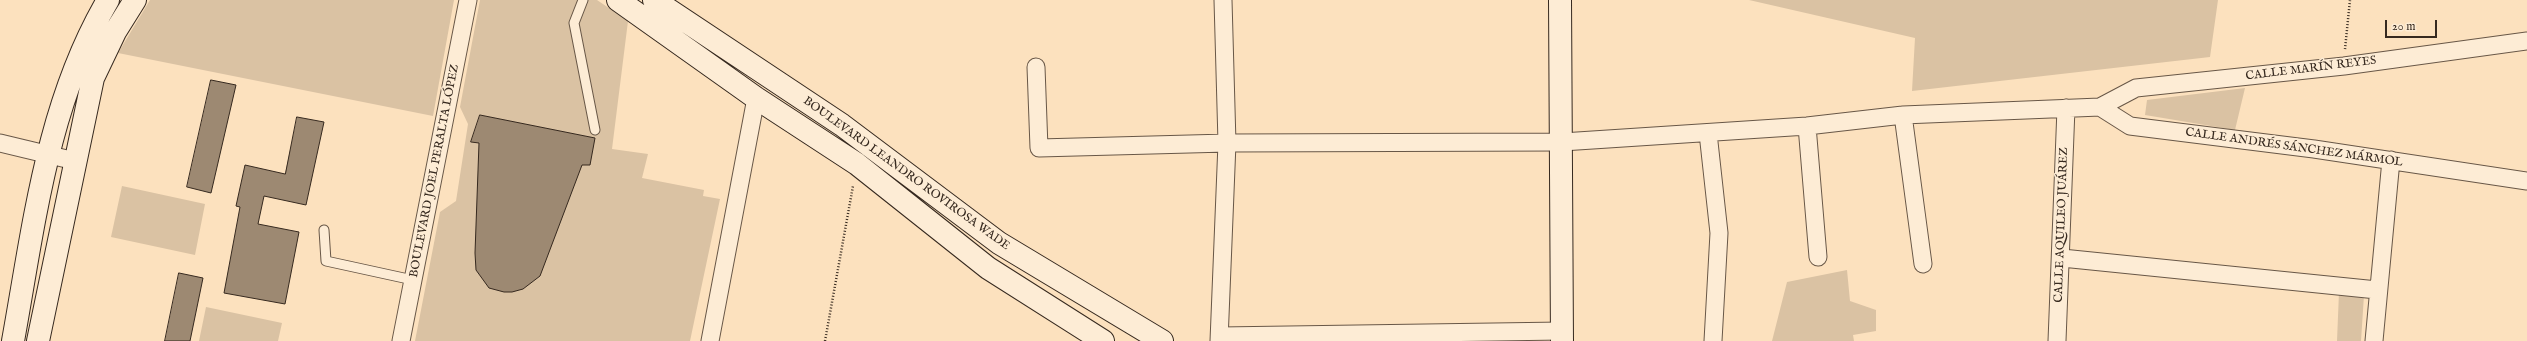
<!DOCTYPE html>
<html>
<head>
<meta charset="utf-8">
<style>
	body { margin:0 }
	#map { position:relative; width:2527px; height:341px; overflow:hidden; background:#fce1be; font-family:"IM FELL English",serif }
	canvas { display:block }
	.scale { position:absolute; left:2385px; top:20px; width:52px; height:18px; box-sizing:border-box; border:2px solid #36291f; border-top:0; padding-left:5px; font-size:12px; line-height:14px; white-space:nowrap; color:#36291f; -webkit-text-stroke:3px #fdecd5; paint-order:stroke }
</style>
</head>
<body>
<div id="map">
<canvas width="2527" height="341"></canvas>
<div class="scale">20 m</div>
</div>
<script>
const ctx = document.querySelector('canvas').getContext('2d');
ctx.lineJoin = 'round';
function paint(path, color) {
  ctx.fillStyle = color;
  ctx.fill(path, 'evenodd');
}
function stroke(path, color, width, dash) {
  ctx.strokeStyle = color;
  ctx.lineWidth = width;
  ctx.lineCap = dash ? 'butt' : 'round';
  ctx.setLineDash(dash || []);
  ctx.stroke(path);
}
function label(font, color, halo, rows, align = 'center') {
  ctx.font = font + ' "IM FELL English",serif';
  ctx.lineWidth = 3;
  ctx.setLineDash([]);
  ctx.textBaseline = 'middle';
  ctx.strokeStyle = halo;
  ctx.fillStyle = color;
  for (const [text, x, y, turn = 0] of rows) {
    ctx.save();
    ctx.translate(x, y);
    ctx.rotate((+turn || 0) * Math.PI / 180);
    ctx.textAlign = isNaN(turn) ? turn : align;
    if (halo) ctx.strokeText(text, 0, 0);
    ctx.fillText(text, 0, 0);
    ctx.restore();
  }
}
paint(new Path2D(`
	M150 0H454L433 116 118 53Z
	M480 0H597L628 21 612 149 648 154 642 178 704 190 703 196 720 199 690 341H415L440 212 456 201 468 124 460 107Z
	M1749 0H2218L2210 57 1912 91 1915 38Z
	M2245 88 2235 130 2145 115 2147 100Z
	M122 186 205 204 195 255 111 237Z
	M1847 270 1850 301 1876 310V331L1853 335 1854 341H1772L1787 282Z
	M2339 292 2364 295 2361 341H2337Z
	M206 307 282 323 278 341H199Z`), '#dac2a3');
const building = new Path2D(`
	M211 80 236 85 211 193 187 187Z
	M480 115 595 138 590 165H582L540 276 523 289 512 292H504L489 288 476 270 475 253 479 143 471 142Z
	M297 117 324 122 306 205 264 196 258 224 299 232 285 304 224 293 240 207 236 206 245 165 285 174Z
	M179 273 203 278 190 341H165Z`);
paint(building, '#9d8972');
stroke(building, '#36291f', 1);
const lane = new Path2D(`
	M583 0 574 23 595 130
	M324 230 326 261 413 280`);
const street = new Path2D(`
	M1036 67 1039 148 1227 143 1562 142 1807 126 1903 115 2100 107 2130 126 2314 149 2527 181
	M2100 107 2136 88 2344 66 2527 41
	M1903 115 1923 264
	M1807 126 1818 257
	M1708 133 1719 233 1713 341
	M0 143 75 161
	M2062 258 2377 290
	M1220 336 1562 331
	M401 341 468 0
	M710 341 756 98
	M1219 341 1227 143 1223 0
	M2057 341 2066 108
	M2374 341 2391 160`);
const secondary = new Path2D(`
	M618 0 756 98 857 164 988 268 1103 341
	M654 0 842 125 999 243 1162 341
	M1560 0 1562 341
	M13 341C34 225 47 104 108 0
	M38 341 93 78 115 32 135 0`);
stroke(lane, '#685747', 11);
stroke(street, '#685747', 19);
stroke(secondary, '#36291f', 24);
stroke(new Path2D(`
	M2345 49 2350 0
	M825 341 853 186`), '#36291f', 2.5, [1, 2]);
stroke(lane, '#fdecd5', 9);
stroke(street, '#fdecd5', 17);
stroke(secondary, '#fdecd5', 22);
label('12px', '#36291f', '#fdecd5', [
	["CALLE MARÍN REYES",2311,69,-7],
	["CALLE ANDRÉS SÁNCHEZ MÁRMOL",2294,148,8],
	["BOULEVARD JOEL PERALTA LÓPEZ",435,171,-79],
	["BOULEVARD LEANDRO ROVIROSA WADE",906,174,36],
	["CALLE AQUILEO JUÁREZ",2062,225,-88]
]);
</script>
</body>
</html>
